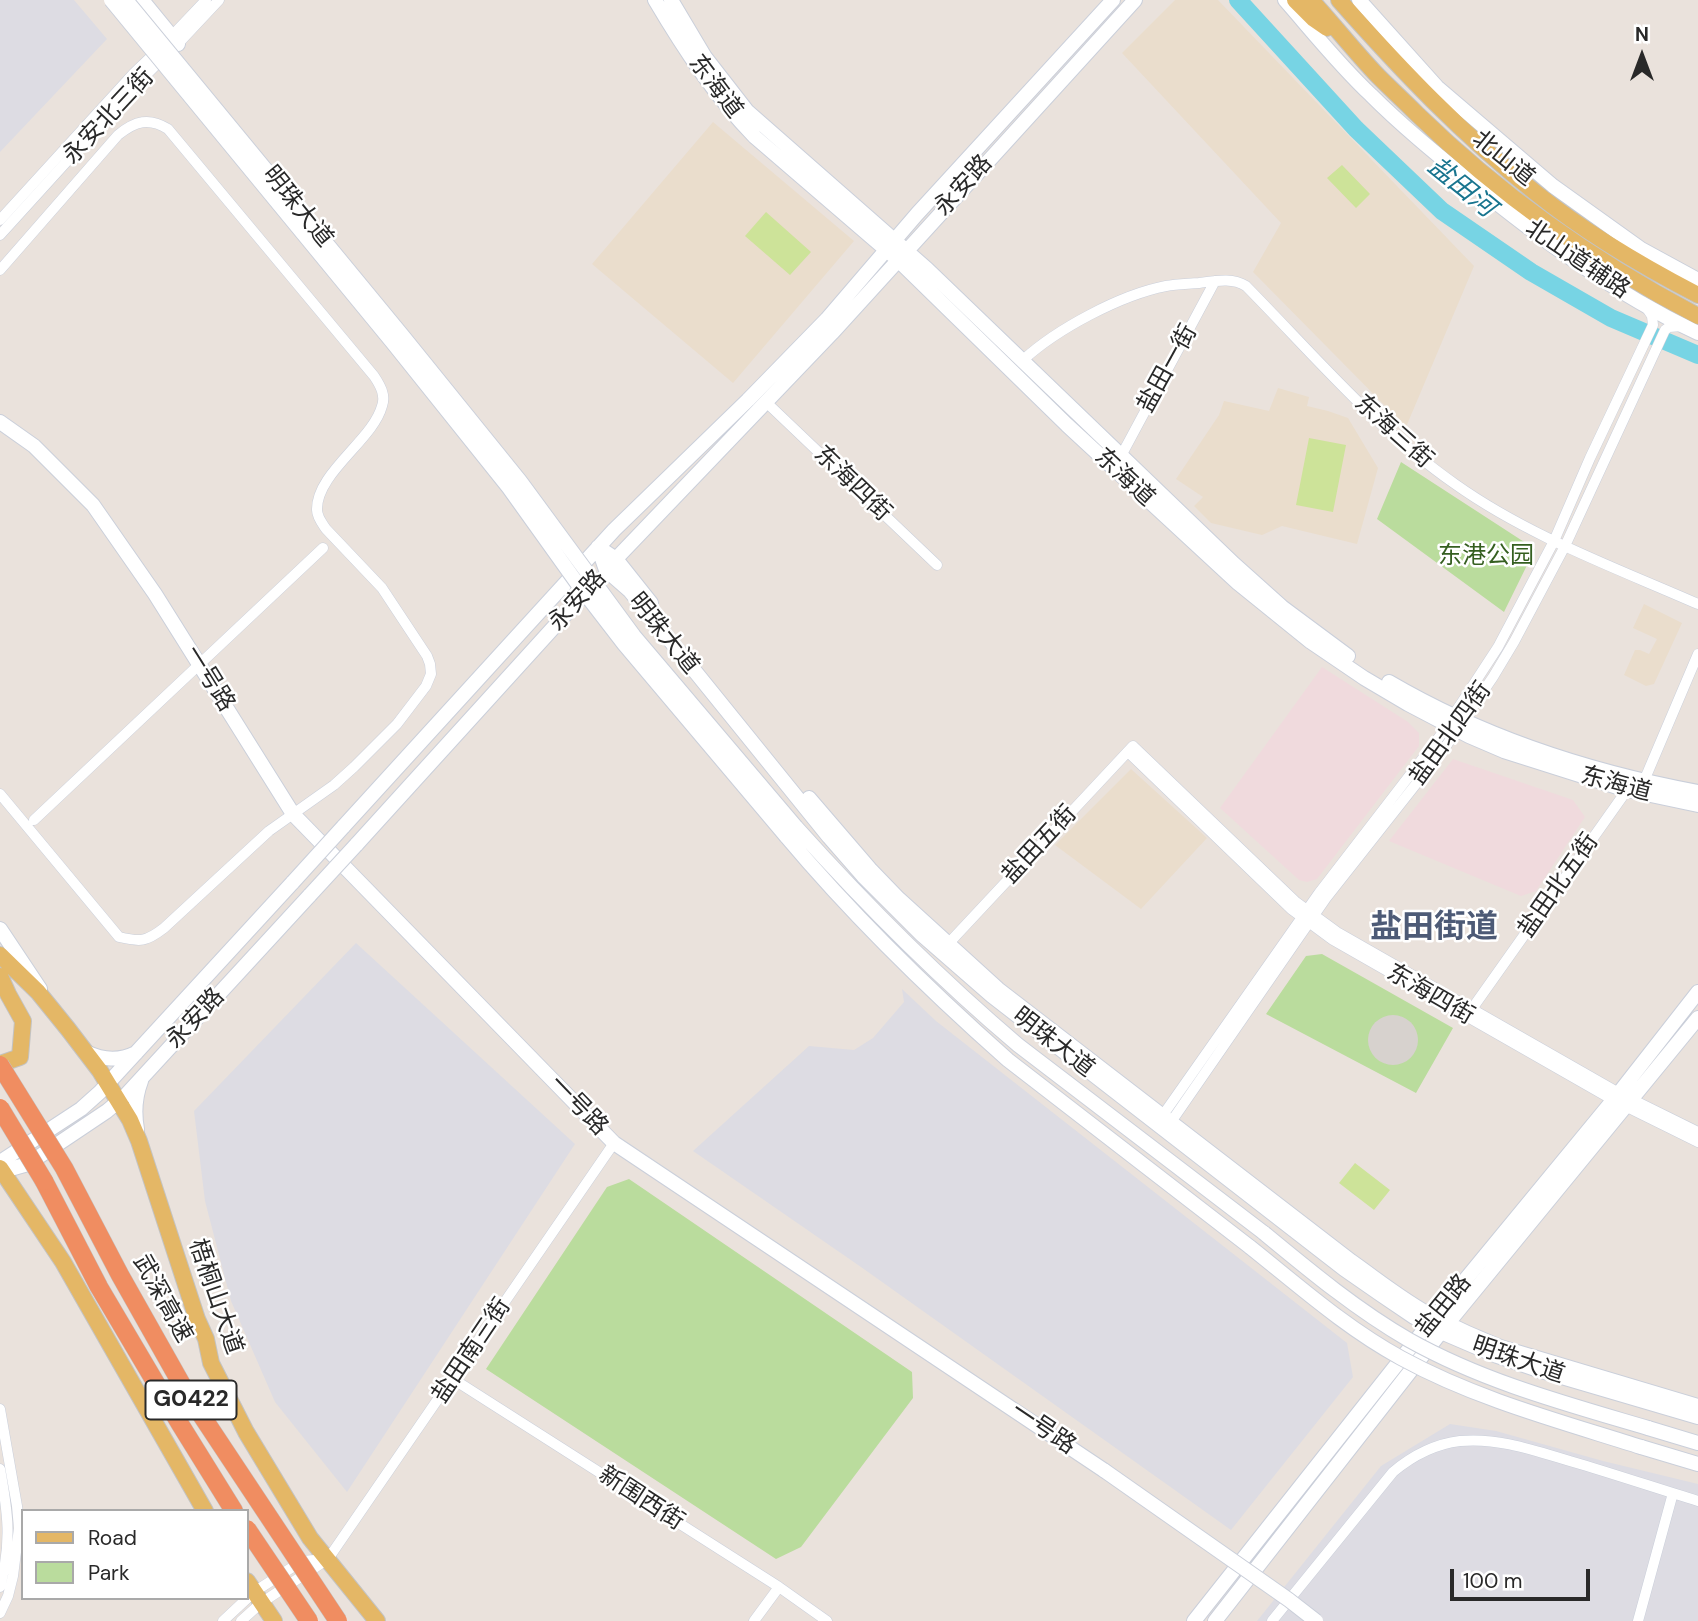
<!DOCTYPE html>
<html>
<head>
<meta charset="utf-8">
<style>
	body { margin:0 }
	#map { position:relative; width:1698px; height:1621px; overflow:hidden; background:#eae2dc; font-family:"DM Sans",sans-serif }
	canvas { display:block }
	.legend { position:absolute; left:21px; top:1509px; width:228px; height:91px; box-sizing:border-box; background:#fff; border:2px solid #a9a9a9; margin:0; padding:9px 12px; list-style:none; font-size:21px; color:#292929 }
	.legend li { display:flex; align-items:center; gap:14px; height:35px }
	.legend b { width:35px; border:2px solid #a9a9a9 }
	.north { position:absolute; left:1607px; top:21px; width:70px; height:70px; -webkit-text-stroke:5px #fff; paint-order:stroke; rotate:0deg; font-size:19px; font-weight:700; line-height:28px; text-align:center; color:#292929 }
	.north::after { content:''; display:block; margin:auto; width:24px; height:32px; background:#292929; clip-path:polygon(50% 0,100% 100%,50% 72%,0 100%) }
	.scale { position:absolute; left:1450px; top:1569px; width:140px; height:32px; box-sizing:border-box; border:4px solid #292929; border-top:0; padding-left:9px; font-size:21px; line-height:24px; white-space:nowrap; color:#292929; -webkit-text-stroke:5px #fff; paint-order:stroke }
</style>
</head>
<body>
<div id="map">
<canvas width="1698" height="1621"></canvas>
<ul class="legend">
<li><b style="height:9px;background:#e4b766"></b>Road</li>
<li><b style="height:19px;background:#badc9d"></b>Park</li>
</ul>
<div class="north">N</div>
<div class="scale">100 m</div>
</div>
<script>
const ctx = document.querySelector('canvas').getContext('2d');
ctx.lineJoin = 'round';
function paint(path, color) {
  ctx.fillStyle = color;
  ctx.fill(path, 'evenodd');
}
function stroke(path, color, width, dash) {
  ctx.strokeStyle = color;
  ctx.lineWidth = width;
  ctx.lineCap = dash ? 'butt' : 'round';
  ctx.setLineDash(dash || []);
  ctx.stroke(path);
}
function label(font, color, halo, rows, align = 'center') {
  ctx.font = font + ' "DM Sans","Noto Sans SC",sans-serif';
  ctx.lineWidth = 5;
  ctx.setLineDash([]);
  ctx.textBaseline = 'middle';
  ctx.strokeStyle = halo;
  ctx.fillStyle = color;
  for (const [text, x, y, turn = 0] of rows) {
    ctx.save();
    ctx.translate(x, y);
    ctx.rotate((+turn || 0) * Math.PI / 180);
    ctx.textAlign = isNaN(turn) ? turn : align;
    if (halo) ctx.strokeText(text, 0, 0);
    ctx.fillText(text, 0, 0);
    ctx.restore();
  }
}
paint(new Path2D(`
	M0 0H74L107 39 0 152Z
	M356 943 575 1144 347 1492 275 1402 231 1301 205 1201 194 1111Z
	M902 989 936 1021 1347 1343 1353 1377 1231 1530 861 1267 693 1151 809 1046 854 1050 873 1038 904 1002Z
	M1450 1424 1496 1431 1603 1461 1698 1484V1621H1257L1381 1466Z`), '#dddce3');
paint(new Path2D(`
	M1175 0H1218L1474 266 1406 427 1253 272 1281 223 1122 53Z
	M713 122 854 241 733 383 592 264Z
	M1278 388 1309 397 1307 406 1328 411 1348 418 1378 468 1357 544 1282 526 1262 535 1211 523 1194 506 1203 497 1176 479 1219 415 1224 401 1269 411Z
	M1644 604 1682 623 1654 684 1646 686 1624 675 1635 650H1640L1649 654 1657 639 1633 628Z
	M1131 769 1207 838 1141 909 1055 845Z`), '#eaddcc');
paint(new Path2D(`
	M1322 667 1408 722 1419 733V746L1317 879 1307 882 1299 880 1220 808Z
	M1453 759 1573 800 1585 817 1536 891 1521 896 1389 841Z`), '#f0dadd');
paint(new Path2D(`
	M1401 462 1535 549 1504 612 1377 519Z
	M1322 954 1453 1028 1416 1093 1266 1014 1306 956Z
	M629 1179 912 1372 913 1398 801 1547 776 1559 486 1369 607 1187Z`), '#badc9d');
paint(new Path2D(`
	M1342 165 1370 194 1356 208 1327 178Z
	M766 212 811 252 790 275 745 236Z
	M1309 438 1346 445 1333 512 1296 505Z
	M1355 1163 1390 1190 1374 1210 1339 1183Z`), '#cde399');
paint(new Path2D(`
	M1368 1040a25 25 0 1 1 50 0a25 25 0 1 1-50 0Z`), '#d7d2ce');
stroke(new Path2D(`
	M1238 0 1356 129 1442 211 1531 272 1611 318 1698 355`), '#77d4e4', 18);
const street = new Path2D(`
	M168 40 206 0
	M174 48 219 0
	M0 220 134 73 157 51
	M0 235 140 81 163 58
	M0 270 118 135C135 121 149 117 168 129L374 376C380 385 386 395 382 406 373 440 316 473 317 510 317 517 322 523 326 529L382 588 427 656 430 664 431 674 426 686 397 724 354 767 334 785 269 831 164 928C146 942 140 942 119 937L0 794
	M1023 360C1057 329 1120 295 1166 286 1177 284 1188 284 1199 283 1215 281 1232 277 1246 286 1313 354 1376 429 1455 484 1528 536 1616 568 1698 604
	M767 403 937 565
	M1121 456 1215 281
	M1128 752 1291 909 1333 940 1613 1100 1698 1142
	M1644 781 1698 654
	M34 820 323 548
	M948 944 1133 746 1296 902 1337 932 1619 1093 1698 1132
	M1469 1013 1627 790
	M1163 1115 1319 893 1440 736 1498 647 1554 541 1590 458 1653 325 1652 316 1646 307
	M1171 1122 1326 898 1446 746 1493 677 1514 642 1565 546 1665 330 1669 327 1682 326
	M453 1379 779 1587 827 1621
	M0 1409 17 1506 19 1528 13 1576 8 1596 0 1613
	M0 1469C8 1513 12 1542 0 1587
	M223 1621 254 1592 302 1561 327 1559
	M241 1621 261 1603 328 1559 614 1143
	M754 1621 779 1587
	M1272 1621 1393 1472C1412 1456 1435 1444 1460 1441 1502 1437 1541 1453 1580 1464 1620 1476 1659 1489 1698 1501
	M1638 1621 1673 1493`);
const secondary = new Path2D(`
	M142 0 178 44
	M655 0C684 49 715 96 755 137L898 260 1067 425 1238 583 1311 642 1364 678 1408 704 1469 736 1504 751 1627 790 1698 805
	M671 0 705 57 747 111 927 269 1234 564 1282 607 1348 656
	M1285 0C1313 32 1340 66 1371 95 1401 125 1434 152 1467 179 1539 238 1614 293 1698 333
	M1359 0 1437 87 1553 186 1641 249 1698 280
	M0 422 34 446 93 505 155 594 293 814 614 1143 1105 1471
	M598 547 606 570 630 591 829 837 863 876 922 935 992 996 1344 1269 1380 1294 1414 1317 1441 1332 1497 1356 1538 1370 1698 1417
	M598 547 616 559 651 603
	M611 564 832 333 1135 0
	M1389 682C1483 737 1590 772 1698 792
	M809 798 870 869 899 899 998 989 1351 1261C1378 1280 1405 1302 1434 1317 1456 1328 1478 1338 1500 1347L1698 1406
	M343 827 614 530 748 400 827 319 917 214 1113 0
	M796 827C866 905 939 978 1018 1045L1264 1233
	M786 836C854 917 929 990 1008 1060L1250 1247
	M356 845 593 584
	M0 929 40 989
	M86 1052C102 1060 120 1061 136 1053
	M137 1129C134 1113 135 1097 141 1081
	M0 1162 81 1109 100 1092 293 882
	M0 1165 14 1168 28 1164 107 1111 126 1095 310 895
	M1648 1428 1698 1443
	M1641 1447 1698 1464
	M1194 1621 1428 1325 1619 1093 1698 992
	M1215 1621 1448 1323 1698 1018`);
const primary = new Path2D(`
	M1295 0 1314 19 1327 28
	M1311 0C1334 25 1355 52 1378 76 1391 89 1404 101 1417 114 1500 195 1595 262 1698 316
	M1339 0C1400 69 1464 136 1536 193 1586 233 1642 266 1698 295
	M0 955 38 992 68 1029 100 1071 130 1120 139 1141 197 1319 206 1339 211 1363 246 1432 310 1538 377 1621
	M0 976 8 994 23 1021 20 1057 0 1064
	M0 1168 63 1262 205 1511
	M247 1581 274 1621`);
const highway = new Path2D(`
	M44 1181 99 1287 180 1424 234 1511`);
stroke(street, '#cacfda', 11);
stroke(secondary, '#cacfda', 16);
stroke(primary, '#c3c3c3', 18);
stroke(highway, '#c3c3c3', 19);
stroke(street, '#fff', 10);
stroke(secondary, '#fff', 14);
stroke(primary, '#e4b766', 16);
stroke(highway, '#f08d61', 18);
const secondaryBridge = new Path2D(`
	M111 0 393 343 509 488 577 583 624 644 786 836
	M126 0 402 335 520 481 634 636 796 827
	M293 882 343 827
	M310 895 356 845
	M1264 1233C1310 1271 1357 1310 1409 1340 1484 1382 1567 1404 1648 1428
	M1250 1247C1299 1286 1346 1328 1401 1358 1476 1399 1559 1421 1641 1447
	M1105 1471 1289 1600 1316 1621`);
const highwayBridge = new Path2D(`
	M0 1065 64 1168 120 1275 186 1392 338 1621
	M0 1108 44 1181
	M247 1529 309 1621`);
stroke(secondaryBridge, '#cacfda', 16, []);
stroke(highwayBridge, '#c3c3c3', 19, []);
stroke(secondaryBridge, '#fff', 14);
stroke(highwayBridge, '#f08d61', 18);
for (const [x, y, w] of [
	[191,1400,91]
]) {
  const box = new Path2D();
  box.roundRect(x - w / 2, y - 19.5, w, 39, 5);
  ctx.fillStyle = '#fff';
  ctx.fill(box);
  stroke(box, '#292929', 2);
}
label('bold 23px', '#292929', null, [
	["G0422",191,1400]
]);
label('24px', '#292929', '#fff', [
	["东海道",715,87,53],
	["永安北三街",109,117,-47],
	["北山道",1503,159,39],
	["永安路",964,186,-48],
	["明珠大道",297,207,51],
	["北山道辅路",1577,260,34],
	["盐田一街",1168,369,-61],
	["东海三街",1393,432,42],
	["东海道",1124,478,43],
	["东海四街",852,484,44],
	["永安路",578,601,-48],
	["明珠大道",663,634,51],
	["一号路",209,679,58],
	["盐田北四街",1451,734,-54],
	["东海道",1616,785,15],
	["盐田五街",1040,845,-47],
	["盐田北五街",1559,886,-55],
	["东海四街",1430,995,30],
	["永安路",196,1019,-47],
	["明珠大道",1053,1043,38],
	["一号路",578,1106,46],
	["梧桐山大道",215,1297,71],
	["武深高速",162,1299,61],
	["盐田路",1444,1306,-51],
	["盐田南三街",472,1351,-56],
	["明珠大道",1518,1361,19],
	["一号路",1043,1429,34],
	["新围西街",641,1499,33]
]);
label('24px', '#355f20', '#fff', [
	["东港公园",1486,557]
]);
label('italic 26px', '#18748e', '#fff', [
	["盐田河",1461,188,39]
]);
label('bold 32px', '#4d5a76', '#fff', [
	["盐田街道",1434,929]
]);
</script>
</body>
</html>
